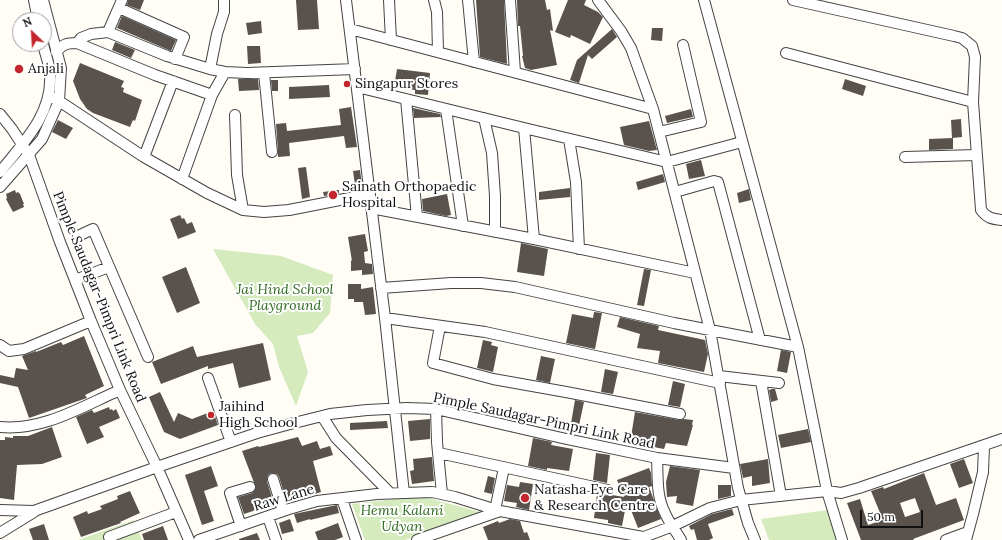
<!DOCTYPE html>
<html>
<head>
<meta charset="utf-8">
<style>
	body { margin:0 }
	#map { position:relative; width:1002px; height:540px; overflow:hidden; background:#fffdf5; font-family:Lora,serif }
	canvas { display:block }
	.north { position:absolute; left:12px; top:12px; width:40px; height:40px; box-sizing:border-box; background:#fff; border:1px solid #a0a0a0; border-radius:50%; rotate:335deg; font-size:11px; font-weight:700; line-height:16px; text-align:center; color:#111 }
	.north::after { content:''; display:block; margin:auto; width:14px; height:18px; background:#c4262e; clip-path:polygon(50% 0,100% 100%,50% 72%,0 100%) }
	.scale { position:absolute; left:860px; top:510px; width:63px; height:18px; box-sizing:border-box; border:2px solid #111; border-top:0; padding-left:5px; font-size:12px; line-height:14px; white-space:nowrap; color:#111; -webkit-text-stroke:3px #fff; paint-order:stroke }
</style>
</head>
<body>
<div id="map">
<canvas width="1002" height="540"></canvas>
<div class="north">N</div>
<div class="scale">50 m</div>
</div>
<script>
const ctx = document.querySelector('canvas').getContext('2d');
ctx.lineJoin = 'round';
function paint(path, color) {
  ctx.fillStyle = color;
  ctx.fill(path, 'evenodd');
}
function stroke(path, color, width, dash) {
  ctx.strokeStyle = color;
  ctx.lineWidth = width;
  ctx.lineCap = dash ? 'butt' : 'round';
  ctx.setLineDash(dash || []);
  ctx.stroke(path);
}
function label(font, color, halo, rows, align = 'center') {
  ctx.font = font + ' Lora,serif';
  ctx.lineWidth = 4;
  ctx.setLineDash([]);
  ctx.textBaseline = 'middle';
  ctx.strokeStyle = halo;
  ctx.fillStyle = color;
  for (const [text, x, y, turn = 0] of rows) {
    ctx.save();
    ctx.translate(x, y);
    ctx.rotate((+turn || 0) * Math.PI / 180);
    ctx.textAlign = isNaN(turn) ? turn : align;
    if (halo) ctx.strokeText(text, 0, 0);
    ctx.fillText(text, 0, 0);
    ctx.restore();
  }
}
paint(new Path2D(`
	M213 249 281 256 333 275 330 313 313 333 297 336 308 372 296 406 279 367 273 344 255 324Z
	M412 497H424L484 513 405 540H365L352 504Z
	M828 510 837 540H769L761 519Z
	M134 520 142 540H78Z`), '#d5ebbd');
paint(new Path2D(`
	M128 0H144L140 10 127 5Z
	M296 0H317L319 29 298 30Z
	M476 0H504L507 64 480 57Z
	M517 0H545L547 10 550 9 553 31 550 30 557 65 531 70 525 68 522 56H523L520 26H518Z
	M568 0H586L584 5 598 12 603 17 590 44 571 35 570 38 555 32Z
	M122 16 176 40 171 51 117 28Z
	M261 21 262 33 248 35 246 23Z
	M652 28H663L662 41 651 40Z
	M612 29 617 37 592 59 588 55 579 83 570 80 577 60Z
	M115 42 135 50 131 58 112 50Z
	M247 46H260L261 63 248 64Z
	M80 63 124 81 121 87 124 88 123 92 142 100 135 121 133 120 130 127 93 113 87 109 80 99 73 81Z
	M397 69 430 73 428 95 415 94V90L394 87Z
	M238 79H258L259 90 239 91Z
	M845 79 866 86 863 96 842 89Z
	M271 80H278V91H272Z
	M329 85 330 97 289 99V87Z
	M351 107 357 147 346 148 344 136 289 143 290 156 278 157V151L276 124 286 123 287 131 341 125 339 109Z
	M413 108 440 114 441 117 414 118Z
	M691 109 693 117 667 123 665 116Z
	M961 119 962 137 952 138 951 120Z
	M58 120 73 128 66 139 52 132Z
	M649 121 657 150 649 151 624 145 620 127Z
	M953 138V149L929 150V139Z
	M701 160 705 176 689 179 686 164Z
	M306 167 310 197 302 199 298 168Z
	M360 170 362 185H355L353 171Z
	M663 174 665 182 638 190 636 182Z
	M570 188V197L539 200V192Z
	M749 189 751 200 739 203 737 193Z
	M15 190 16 193 18 192 20 194 24 204H23L24 207 13 212 6 199 7 198 6 194Z
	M339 190V194L324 196 323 192Z
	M447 194 451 215 446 216 423 211 422 199Z
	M180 215 182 219 184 218 187 224 192 222 196 232 178 239 170 219Z
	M365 234 368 251 364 252 365 263 372 264 373 274 362 275V270L351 271V260L352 261 348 237Z
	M521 243 548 249 544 276 517 272Z
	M186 267 200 303 177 313 162 277Z
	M644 269 651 270 644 306 637 305Z
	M348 284H361V289L373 287 376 314 365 315 363 302H354V299H348Z
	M594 312 602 313 595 349 566 343 572 314 593 318Z
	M620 317 659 326 658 330 705 340 708 354 704 372 658 363 660 351 637 348 640 334 617 327Z
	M84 336 104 386 85 395 87 398 29 418 18 387 0 383V375L14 378 16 368 28 370 22 356 36 351V352L61 342 63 345Z
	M483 340 492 342 491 345 498 347 493 372 477 368Z
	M263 343 271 380 239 388 233 363 208 369V366L161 384 152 362 193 346 197 357Z
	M781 350 791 352 787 373 777 371Z
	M541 356 555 359 550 383 536 380Z
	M605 369 618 372 613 394 601 392Z
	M673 381 685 384 680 407 668 405Z
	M772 389H775L778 400 771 402 769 390Z
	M160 392 174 422 178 413 192 419 213 411 218 425 180 439 164 432 149 397Z
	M575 400 584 402 578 430 570 429Z
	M109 407 110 410 112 409 113 411 116 409 120 418 99 427 104 437 87 444 76 417 92 410 94 413Z
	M635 412 679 420 684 419 693 420 692 425H693L687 446 666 443 664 449 638 444V445L630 443Z
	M430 419V439L410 441 408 421Z
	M387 421 388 428 350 430V423Z
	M52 427 62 457 42 464 17 465 14 500 0 498V440H5V437L13 438V436H28Z
	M808 429 811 442 781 448 778 435Z
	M298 437 302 446 317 441 320 449 330 446 333 455 313 461 321 492 287 503 279 477 277 474 271 473 268 475 267 481 274 504 244 514 238 497 252 493 256 488 242 451 258 446 259 447Z
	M533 438 552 442 551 445 573 449 569 471 547 468V470L528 466Z
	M596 453 610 455 607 483 593 480Z
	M432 457 434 481 412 484 410 471 414 470 413 459Z
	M768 459 770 483 752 486V476L743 478 740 464Z
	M964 459 973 483 959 488 950 464Z
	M211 466 218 486 204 491 214 521 202 525 185 475Z
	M670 466 700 470 693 506 676 503 677 496 667 497 666 482Z
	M649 468 651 473 652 486 649 487 661 519 638 528 627 500 622 526 608 523V520L594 518 597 494 607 496 612 495 624 497 617 480Z
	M924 473 936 505 956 498 964 520 913 539 914 540H861L847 503 860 499 868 525 883 520 871 491 883 487 884 489ZM915 498 920 512 905 517 900 503Z
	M488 476 495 478 492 494 484 492Z
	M520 482 533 484 529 510 516 507 517 503 504 501 507 485 519 487Z
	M718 485H731V496L718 499Z
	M130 491 140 513 120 522 121 523 81 537 73 517 87 511 88 514 102 509 100 506 118 499 117 496Z
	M337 505 339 513 310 520V519L297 523 294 514Z
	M732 509 734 515 708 524 713 538 709 540H697L694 529 691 530 689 526 712 514Z
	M290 519 294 531 282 534 279 523Z
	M510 519 520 521 524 533 527 532 530 540H488L483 527 498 521 499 523Z
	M338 523 343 537 335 540H318L315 532Z
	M44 524 49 540H33L29 529Z
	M163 526 168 540H144L142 534Z
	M257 533 260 540H239V539Z`), '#5a524d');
const minor = new Path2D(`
	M34 0 38 20
	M346 0 385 318 404 493
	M389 0 391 40
	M434 0 437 12 438 52
	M468 0 474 62
	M510 0 515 72
	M598 0 621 31 631 48 653 109 710 330 738 488 748 523 755 540
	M704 0 798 347 827 491 842 540
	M793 0 954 36 962 38 972 46 975 57 973 102 981 210C987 218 992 219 1002 220
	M119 8 184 37 175 59
	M350 29 653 109
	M108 32 122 0
	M77 43 155 75 212 95
	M56 52C63 44 67 43 77 43L81 38 91 34 108 32 167 56 210 69 225 72 247 73 355 69
	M786 53 973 102
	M210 69 217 34 224 12V0
	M264 73 272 152
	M357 87 524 128 667 162 742 142
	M49 96 59 101 144 157 207 193 243 210 264 212 289 210 370 194
	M406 99 417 217
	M446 109 463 226
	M0 114 12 129 29 155 60 242 91 321 120 390 157 467 189 540
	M235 115 237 175 243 210
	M484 118 492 153 495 196V232
	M524 128 534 239
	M659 132 701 122 683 45
	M569 139 576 182 579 249
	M144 157 173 81
	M905 157 977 155
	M0 172C23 143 53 114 50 74 50 65 45 54 43 44
	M182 179 212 95 225 72
	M0 187 42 139 59 101 61 68 43 0
	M675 192 714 181 718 182 760 340
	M371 208 534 239 695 273
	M78 236 93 229 148 357
	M75 280 109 267
	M381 288 451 283H481L515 287 674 323 798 347
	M385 318 485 332 720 383
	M440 326 433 363 493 379 566 392 680 414
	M0 345 9 351 24 349 91 321
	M719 376 779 383
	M208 378 231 442
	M761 381 781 496
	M436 409 437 442 442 494
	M322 416 336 438 390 493
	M0 427C43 431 81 407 120 390
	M439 453 608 490
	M657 458C658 476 656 496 665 513 669 523 676 531 681 540
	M273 479 283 511
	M342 499 356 540
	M0 510 34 511 157 467 257 433 290 424 330 414 367 410 407 408 436 409 562 438 657 458 734 468
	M495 510 504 468
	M268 517 276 540
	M241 526 230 493 250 487
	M0 533 34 512
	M109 537 176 512
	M199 540 289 509 317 501 377 494 432 492 455 497 500 511 643 537
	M417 540 500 511
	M636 540 673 526 710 508 741 500 827 491 841 493 859 488 1002 439
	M946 540 968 532
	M966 540 973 514 983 472 984 446`);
stroke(minor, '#444', 12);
stroke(minor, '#fff', 10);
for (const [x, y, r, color] of [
	[19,69,5,"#c4262e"],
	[347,84,4,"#c4262e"],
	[333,195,5,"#c4262e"],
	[211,415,4,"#c4262e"],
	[525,498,5,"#c4262e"]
]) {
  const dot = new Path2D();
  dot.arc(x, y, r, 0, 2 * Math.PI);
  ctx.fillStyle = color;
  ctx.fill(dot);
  stroke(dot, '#fff', 1.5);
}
label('14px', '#111', '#fff', [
	["Anjali",28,69],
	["Singapur Stores",355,84],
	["Sainath Orthopaedic",342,187],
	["Hospital",342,203],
	["Jaihind",219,407],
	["High School",219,423],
	["Natasha Eye Care",534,490],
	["& Research Centre",534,506]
], 'left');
label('italic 14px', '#2f6b1f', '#fff', [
	["Jai Hind School",285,290],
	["Playground",285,306],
	["Hemu Kalani",402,511],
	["Udyan",402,527]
]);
label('14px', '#111', '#fff', [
	["Pimple Saudagar-Pimpri Link Road",99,297,68],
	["Pimple Saudagar-Pimpri Link Road",544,421,12],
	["Raw Lane",284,498,-17]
]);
</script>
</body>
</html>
